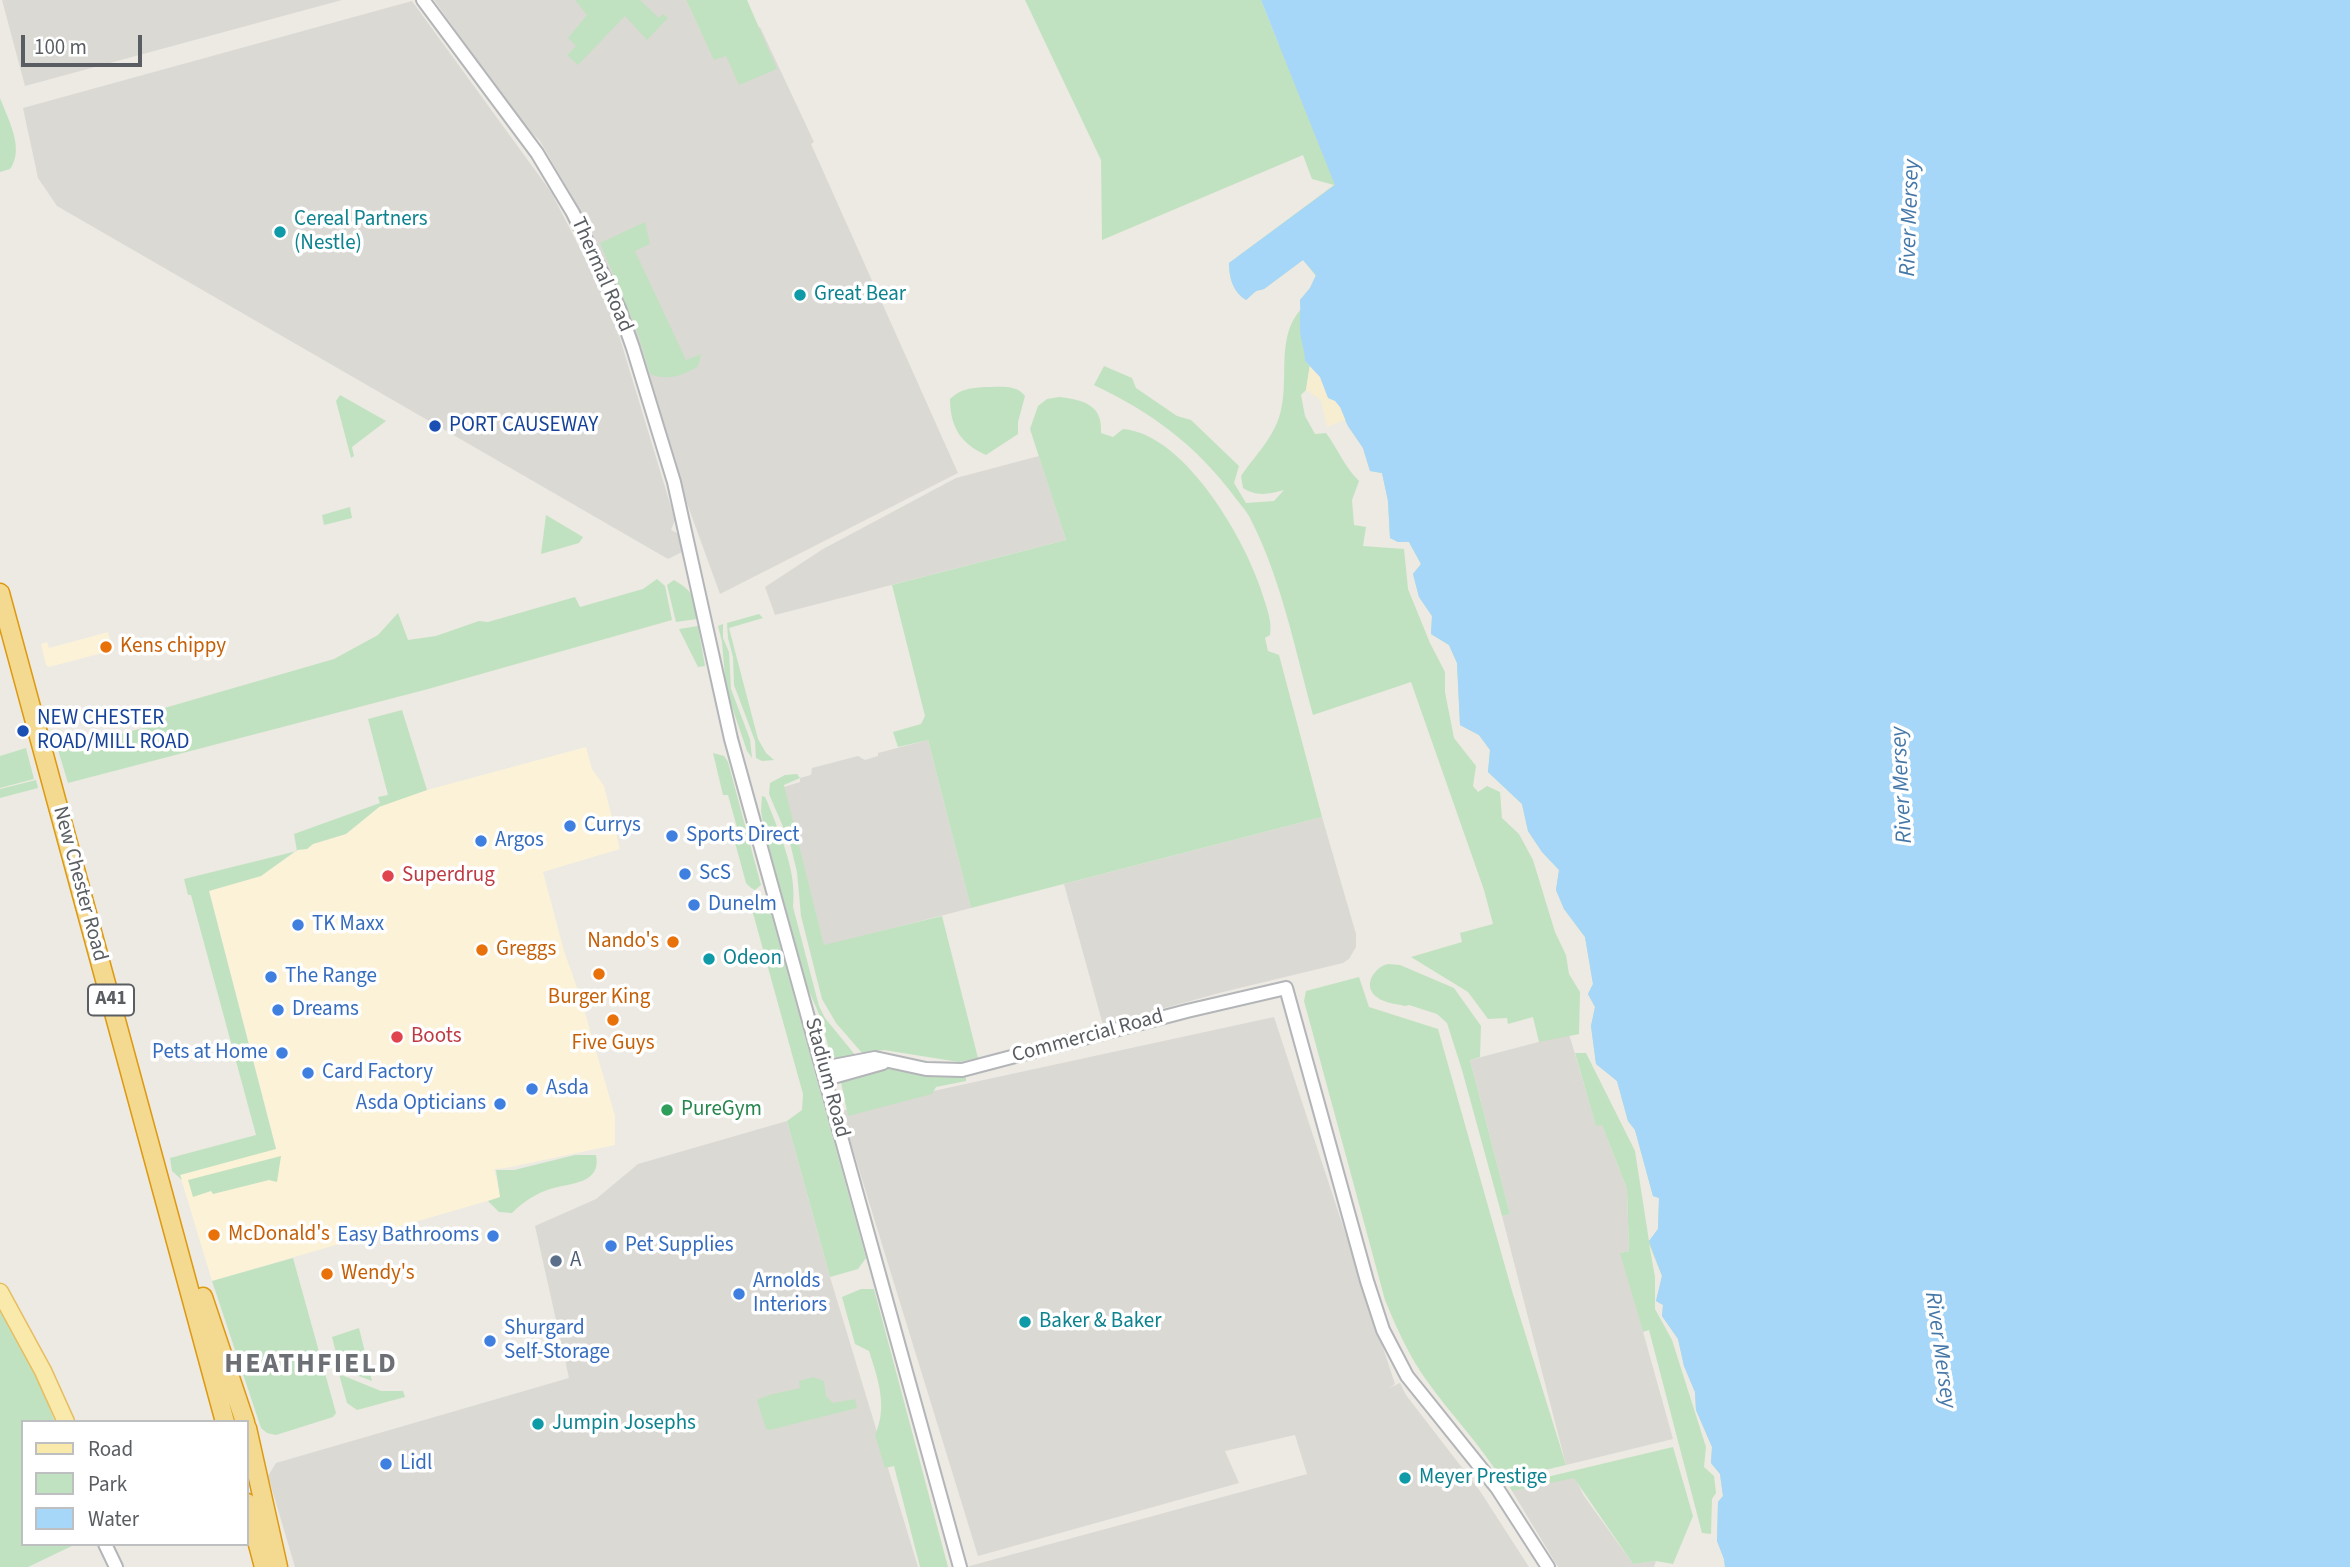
<!DOCTYPE html>
<html>
<head>
<meta charset="utf-8">
<style>
	body { margin:0 }
	#map { position:relative; width:2350px; height:1567px; overflow:hidden; background:#eceae2; font-family:"Source Sans 3",sans-serif }
	canvas { display:block }
	.legend { position:absolute; left:21px; top:1420px; width:228px; height:126px; box-sizing:border-box; background:#fff; border:2px solid #bdbfc0; margin:0; padding:9px 12px; list-style:none; font-size:21px; color:#5a5e62 }
	.legend li { display:flex; align-items:center; gap:14px; height:35px }
	.legend b { width:35px; border:2px solid #bdbfc0 }
	.scale { position:absolute; left:21px; top:35px; width:121px; height:32px; box-sizing:border-box; border:4px solid #5a5e62; border-top:0; padding-left:9px; font-size:21px; line-height:24px; white-space:nowrap; color:#5a5e62; -webkit-text-stroke:5px #fff; paint-order:stroke }
</style>
</head>
<body>
<div id="map">
<canvas width="2350" height="1567"></canvas>
<ul class="legend">
<li><b style="height:9px;background:#f9eaab"></b>Road</li>
<li><b style="height:19px;background:#c1e2c0"></b>Park</li>
<li><b style="height:19px;background:#a6d6f8"></b>Water</li>
</ul>
<div class="scale">100 m</div>
</div>
<script>
const ctx = document.querySelector('canvas').getContext('2d');
ctx.lineJoin = 'round';
function paint(path, color) {
  ctx.fillStyle = color;
  ctx.fill(path, 'evenodd');
}
function stroke(path, color, width, dash) {
  ctx.strokeStyle = color;
  ctx.lineWidth = width;
  ctx.lineCap = dash ? 'butt' : 'round';
  ctx.setLineDash(dash || []);
  ctx.stroke(path);
}
function label(font, color, halo, rows, align = 'center') {
  ctx.font = font + ' "Source Sans 3",sans-serif';
  ctx.lineWidth = 7;
  ctx.setLineDash([]);
  ctx.textBaseline = 'middle';
  ctx.strokeStyle = halo;
  ctx.fillStyle = color;
  for (const [text, x, y, turn = 0] of rows) {
    ctx.save();
    ctx.translate(x, y);
    ctx.rotate((+turn || 0) * Math.PI / 180);
    ctx.textAlign = isNaN(turn) ? turn : align;
    if (halo) ctx.strokeText(text, 0, 0);
    ctx.fillText(text, 0, 0);
    ctx.restore();
  }
}
paint(new Path2D(`
	M108 632 112 647 110 651 49 667 46 665 41 644 47 642 49 648Z
	M586 747 592 769 604 786 620 849 543 872 564 951 580 996 615 1116V1145L506 1168 494 1169 501 1197 212 1281 180 1175 276 1148 209 890 261 876 298 850 307 849 313 844 346 834 382 805 427 790Z`), '#fbf2d8');
paint(new Path2D(`
	M2 0H342L25 86Z
	M434 0H686L702 34 760 27 814 142 811 144 958 473 720 594 596 253 574 200 540 141 518 119Z
	M412 1 551 192 611 309 675 520 671 530 679 534 684 551 668 559 57 206 38 178 23 108Z
	M1039 456 1066 540 775 615 765 587 823 549 956 478Z
	M928 740 971 908 824 946 784 787 800 782V778L811 775 812 768 858 756 865 760 878 756V753Z
	M1322 817 1356 934V947L1349 959 1343 963 1223 992 1103 1025 1064 884Z
	M1274 1017 1395 1384 1389 1388 1400 1383 1406 1395 1480 1491 1529 1567H966L1307 1474 1295 1435 1225 1451 1239 1483 978 1556 841 1111Z
	M1569 1034 1596 1125H1602L1627 1189 1629 1251 1621 1253 1673 1439 1566 1465 1502 1216 1510 1214 1470 1060Z
	M787 1121 830 1277 918 1567H295L268 1476 276 1463 569 1378 535 1226 596 1199 638 1164Z
	M1573 1474 1584 1496 1633 1564 1656 1561 1654 1567H1558L1512 1491Z`), '#dbd9d4');
paint(new Path2D(`
	M575 0H640L659 18 663 14 668 18 647 40 625 16 578 65 567 55 576 46 568 38 587 15Z
	M686 0H747L777 69 739 85 726 56 714 60Z
	M1025 0H1261L1279 45 1306 29 1718 1279 1725 1567 1724 1559 1717 1541 1718 1502 1723 1496 1720 1474 1711 1463 1712 1447 1696 1410 1695 1392 1684 1366 1678 1339 1662 1316 1663 1305 1656 1301 1662 1276 1649 1244 1655 1277V1309L1672 1340 1706 1447 1704 1467 1714 1476 1716 1493 1712 1499 1711 1534 1702 1533 1649 1330 1643 1332 1620 1253 1629 1251 1627 1189 1602 1125 1596 1126 1575 1053H1586L1635 1151 1649 1241 1658 1229 1659 1198 1653 1196 1635 1130 1628 1121 1617 1081 1596 1064 1591 1026 1595 1007 1588 994 1593 984 1585 937 1564 909 1556 890 1559 870 1542 852 1528 831 1522 804 1488 772 1490 750 1479 735 1460 725 1457 663 1449 645 1431 634 1432 616 1419 597 1413 574 1421 564 1409 542H1398L1390 538 1388 501 1382 473 1370 471 1363 448 1348 426 1311 357 1306 390 1301 395 1305 416 1315 434 1326 433C1338 449 1344 466 1359 481L1352 500 1354 525 1366 527 1363 546 1404 549 1408 589 1430 643 1445 672V692L1454 738 1476 766 1473 786 1478 792 1487 786 1500 792 1502 818 1519 834 1533 860 1555 932 1566 955 1569 974 1580 992 1579 1034 1539 1042 1533 1017 1508 1024 1507 1018 1488 1019 1468 992 1411 957 1462 942 1460 933 1493 924 1484 890 1411 682 1313 715C1295 649 1281 578 1250 518 1246 510 1239 503 1234 496 1196 445 1151 412 1094 385L1104 366 1132 378 1136 388 1177 416 1191 420 1239 466 1234 483 1246 503 1274 501 1284 490C1269 494 1257 497 1243 488L1241 476C1256 454 1275 437 1281 410 1289 376 1276 337 1301 309L1300 300 1310 288 1316 276 1303 260 1264 289 1256 291 1246 300C1233 292 1229 278 1229 263L1334 185 1312 179 1303 155 1102 240 1101 160Z
	M0 98C8 119 25 149 10 169L0 172Z
	M645 222 650 244 635 251 686 360 701 354 698 366C684 376 666 381 650 374L637 331 600 243Z
	M984 387C998 387 1017 384 1025 396L1018 422V434L986 455C961 444 950 427 950 399 960 389 971 388 984 387Z
	M340 395 386 421 352 447 354 456 351 458 336 401Z
	M1059 397C1084 400 1103 405 1101 433L1113 437 1123 429C1186 434 1249 545 1264 599 1268 612 1272 622 1270 635L1265 638 1268 651 1279 655 1322 817 971 908 928 740 898 747 893 732 921 724 925 716 892 585 1066 540 1030 429 1038 406 1047 399Z
	M350 507 352 518 324 525 322 515Z
	M546 515 583 537 579 543 541 554Z
	M657 579 665 586 672 620 428 689 68 783 58 750 155 725 154 711 334 659 378 635 398 613 408 640 436 636 479 621 488 622 575 597 580 607 643 589Z
	M674 580C694 592 694 596 697 619L676 622 667 585Z
	M759 614 763 618 729 628 758 739 766 753 774 760 762 761 756 758 755 741 734 685 733 657 728 638 727 623Z
	M723 624V638L729 652 731 689 750 739 752 758 747 751 726 689 722 642 718 626Z
	M698 626 705 666 698 667 679 629Z
	M402 710 427 790 379 807 346 834 313 844 307 849 297 850 261 876 209 891 276 1149 180 1175 182 1180 172 1171 170 1158 256 1135 191 895H188L184 879 297 851 294 834 380 803 378 797 388 795 368 719Z
	M26 748 34 779 0 788V756Z
	M713 753 724 756 728 762 761 885 755 890 751 888 746 883 733 835 738 831 728 795H723Z
	M797 774 800 778 784 785 824 945 942 916 978 1058 959 1062 884 1050 862 1053 836 1023 822 999 801 916 797 872 790 843 769 794 770 783 785 775Z
	M36 780 38 788 0 798V789Z
	M762 796 765 797 767 801C780 835 797 870 793 907L819 1006 825 1018 856 1056 835 1059 830 1052 819 1014 808 989 764 829 761 811Z
	M762 898 767 899 866 1258 858 1269 830 1277 787 1121 802 1110 803 1094 751 906 756 900Z
	M1388 964 1400 965 1454 988 1481 1026 1480 1057 1470 1060 1510 1214 1502 1216 1462 1070 1447 1023 1437 1014 1409 1005 1405 1006C1397 1004 1385 1003 1378 998 1361 987 1374 967 1388 964Z
	M1359 977 1369 1007 1438 1029 1512 1291 1566 1465 1502 1480C1480 1444 1451 1415 1427 1381 1409 1356 1397 1329 1385 1300L1304 1001 1306 991Z
	M890 1065 943 1076 966 1071V1081L936 1087 932 1094 848 1116 841 1082 851 1075Z
	M575 1155H596C602 1184 570 1183 550 1189 535 1194 523 1202 512 1213L499 1212 488 1201 500 1197 496 1170H514Z
	M281 1156 277 1182 269 1180 213 1194 211 1191 193 1197 188 1180Z
	M293 1258 336 1413 333 1417 276 1435 267 1433 261 1428 212 1281Z
	M861 1289H874L948 1567H920L894 1466 885 1468 875 1435C888 1407 878 1379 869 1351L855 1344 842 1297Z
	M0 1301 20 1334 55 1422H23V1544H76L28 1567H0Z
	M359 1328 372 1381 340 1369 332 1337Z
	M339 1374 381 1391H403L405 1397 357 1410 347 1403Z
	M813 1377 824 1381 826 1396 833 1403 855 1399 857 1408 770 1430 766 1429 757 1400C770 1393 785 1392 800 1388L799 1381Z
	M1673 1447 1693 1516 1673 1564 1656 1561 1633 1564 1574 1478 1512 1491 1509 1486Z`), '#c1e2c0');
paint(new Path2D(`
	M1305 354 1311 357 1355 416 1327 427 1321 400 1306 390 1310 366 1305 361Z`), '#f7eed2');
paint(new Path2D(`
	M1261 0H2350V1567H1725L1724 1559 1717 1541 1718 1502 1723 1496 1720 1474 1711 1463 1712 1447 1696 1410 1695 1392 1684 1366 1678 1339 1662 1316 1663 1305 1656 1301 1662 1276 1649 1241 1658 1229 1659 1198 1653 1196 1635 1130 1628 1121 1617 1081 1596 1064 1591 1026 1595 1007 1588 994 1593 984 1585 937 1564 909 1556 890 1559 870 1542 852 1528 831 1522 804 1488 772 1490 750 1479 735 1460 725 1457 663 1449 645 1431 634 1432 616 1419 597 1413 574 1421 564 1409 542H1398L1390 538 1388 501 1382 473 1370 471 1363 448 1348 426 1340 407 1335 401 1328 398 1320 377 1305 361C1305 351 1301 341 1300 331 1299 321 1301 311 1300 300L1310 288 1316 275 1303 260 1264 289 1256 291 1246 300C1233 292 1229 278 1229 263L1335 185Z`), '#a6d6f8');
const minor = new Path2D(`
	M423 0 537 153 573 213 619 308 633 348 674 482 731 739 960 1567
	M823 1068 875 1058 926 1069 962 1070 1187 1011 1286 988 1367 1281 1383 1330 1407 1376 1497 1488 1548 1567
	M826 1079 883 1063
	M105 1544 116 1567`);
const major = new Path2D(`
	M0 1292 43 1371 66 1422`);
const highway = new Path2D(`
	M0 593 225 1422
	M203 1297 245 1422
	M247 1428 278 1567
	M247 1503 264 1567`);
stroke(minor, '#b3b5b9', 16);
stroke(major, '#e6be61', 19);
stroke(highway, '#d91', 21);
stroke(minor, '#fff', 12);
stroke(major, '#f9eaab', 16);
stroke(highway, '#f4d991', 18);
for (const [x, y, r, color] of [
	[280,232,7,"#0f9aa8"],
	[800,295,7,"#0f9aa8"],
	[435,426,7,"#1a4fb4"],
	[106,647,7,"#e8710a"],
	[23,731,7,"#1a4fb4"],
	[570,826,7,"#3f7fe0"],
	[672,836,7,"#3f7fe0"],
	[481,841,7,"#3f7fe0"],
	[685,874,7,"#3f7fe0"],
	[388,876,7,"#e0444e"],
	[694,905,7,"#3f7fe0"],
	[298,925,7,"#3f7fe0"],
	[673,942,7,"#e8710a"],
	[482,950,7,"#e8710a"],
	[709,959,7,"#0f9aa8"],
	[599,974,7,"#e8710a"],
	[271,977,7,"#3f7fe0"],
	[278,1010,7,"#3f7fe0"],
	[613,1020,7,"#e8710a"],
	[397,1037,7,"#e0444e"],
	[282,1053,7,"#3f7fe0"],
	[308,1073,7,"#3f7fe0"],
	[532,1089,7,"#3f7fe0"],
	[500,1104,7,"#3f7fe0"],
	[667,1110,7,"#2e9e5b"],
	[214,1235,7,"#e8710a"],
	[493,1236,7,"#3f7fe0"],
	[611,1246,7,"#3f7fe0"],
	[556,1261,7,"#5c6f8a"],
	[327,1274,7,"#e8710a"],
	[739,1294,7,"#3f7fe0"],
	[1025,1322,7,"#0f9aa8"],
	[490,1341,7,"#3f7fe0"],
	[538,1424,7,"#0f9aa8"],
	[386,1464,7,"#3f7fe0"],
	[1405,1478,7,"#0f9aa8"]
]) {
  const dot = new Path2D();
  dot.arc(x, y, r, 0, 2 * Math.PI);
  ctx.fillStyle = color;
  ctx.fill(dot);
  stroke(dot, '#fff', 2.5);
}
for (const [x, y, w] of [
	[111,1000,46]
]) {
  const box = new Path2D();
  box.roundRect(x - w / 2, y - 15.5, w, 31, 5);
  ctx.fillStyle = '#fff';
  ctx.fill(box);
  stroke(box, '#5a5e62', 2);
}
label('bold 19px', '#5a5e62', null, [
	["A41",111,1000]
]);
label('21px', '#0d838f', '#fff', [
	["Cereal Partners",294,220],
	["(Nestle)",294,244],
	["Great Bear",814,295],
	["Odeon",723,959],
	["Baker & Baker",1039,1322],
	["Jumpin Josephs",552,1424],
	["Meyer Prestige",1419,1478]
], 'left');
label('21px', '#5a5e62', '#fff', [
	["Thermal Road",601,275,66],
	["New Chester Road",79,884,75],
	["Commercial Road",1088,1037,-15],
	["Stadium Road",826,1078,75]
]);
label('21px', '#164399', '#fff', [
	["PORT CAUSEWAY",449,426],
	["NEW CHESTER",37,719],
	["ROAD/MILL ROAD",37,743]
], 'left');
label('21px', '#c56008', '#fff', [
	["Kens chippy",120,647],
	["Nando's",659,942,"right"],
	["Greggs",496,950],
	["Burger King",599,998,"center"],
	["Five Guys",613,1044,"center"],
	["McDonald's",228,1235],
	["Wendy's",341,1274]
], 'left');
label('21px', '#366cbe', '#fff', [
	["Currys",584,826],
	["Sports Direct",686,836],
	["Argos",495,841],
	["ScS",699,874],
	["Dunelm",708,905],
	["TK Maxx",312,925],
	["The Range",285,977],
	["Dreams",292,1010],
	["Pets at Home",268,1053,"right"],
	["Card Factory",322,1073],
	["Asda",546,1089],
	["Asda Opticians",486,1104,"right"],
	["Easy Bathrooms",479,1236,"right"],
	["Pet Supplies",625,1246],
	["Arnolds",753,1282],
	["Interiors",753,1306],
	["Shurgard",504,1329],
	["Self-Storage",504,1353],
	["Lidl",400,1464]
], 'left');
label('21px', '#be3a42', '#fff', [
	["Superdrug",402,876],
	["Boots",411,1037]
], 'left');
label('21px', '#27864d', '#fff', [
	["PureGym",681,1110]
], 'left');
label('21px', '#4e5e75', '#fff', [
	["A",570,1261]
], 'left');
label('italic 23px', '#4578a8', '#fff', [
	["River Mersey",1911,218,-88],
	["River Mersey",1903,785,-93],
	["River Mersey",1939,1350,82]
]);
ctx.letterSpacing = '2px';
label('bold 28px', '#6c7074', '#fff', [
	["HEATHFIELD",311,1366]
]);
ctx.letterSpacing = '0px';
</script>
</body>
</html>
